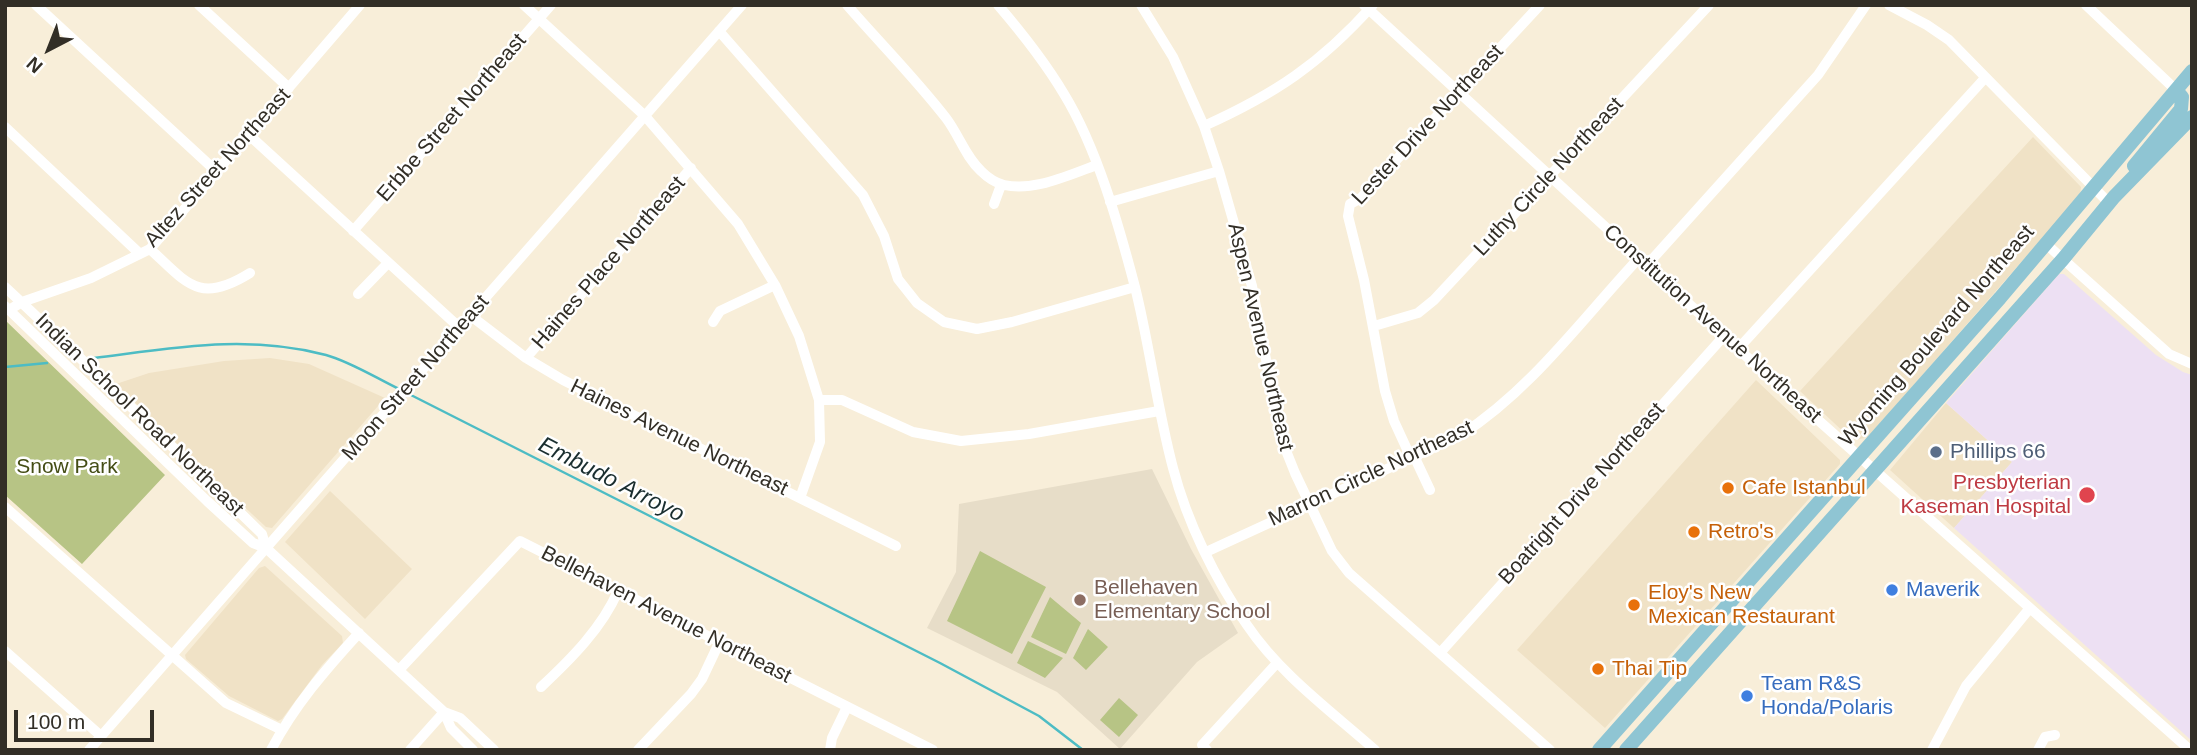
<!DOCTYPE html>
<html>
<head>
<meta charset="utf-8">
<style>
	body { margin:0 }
	#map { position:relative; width:2197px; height:755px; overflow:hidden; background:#f8eed9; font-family:Helvetica,sans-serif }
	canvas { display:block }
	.frame { position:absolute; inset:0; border:7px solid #322e26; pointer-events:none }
	.north { position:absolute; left:14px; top:14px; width:70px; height:70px; -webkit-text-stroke:5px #fff; paint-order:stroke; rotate:222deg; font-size:19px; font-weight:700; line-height:28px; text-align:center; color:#322e26 }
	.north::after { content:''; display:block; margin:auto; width:24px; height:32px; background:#322e26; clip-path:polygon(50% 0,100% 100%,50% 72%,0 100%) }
	.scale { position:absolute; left:14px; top:710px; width:140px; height:32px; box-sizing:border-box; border:4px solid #322e26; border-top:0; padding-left:9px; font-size:21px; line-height:24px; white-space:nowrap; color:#322e26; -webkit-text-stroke:5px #fff; paint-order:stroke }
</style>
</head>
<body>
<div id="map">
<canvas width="2197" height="755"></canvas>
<div class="frame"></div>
<div class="north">N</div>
<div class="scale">100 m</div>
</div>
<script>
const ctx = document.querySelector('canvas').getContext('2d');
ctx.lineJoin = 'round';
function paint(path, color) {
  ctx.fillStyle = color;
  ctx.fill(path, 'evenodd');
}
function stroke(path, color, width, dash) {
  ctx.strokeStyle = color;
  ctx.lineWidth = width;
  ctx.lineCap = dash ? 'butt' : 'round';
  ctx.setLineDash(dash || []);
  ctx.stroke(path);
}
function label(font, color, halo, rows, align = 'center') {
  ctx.font = font + ' Helvetica,sans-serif';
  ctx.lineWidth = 5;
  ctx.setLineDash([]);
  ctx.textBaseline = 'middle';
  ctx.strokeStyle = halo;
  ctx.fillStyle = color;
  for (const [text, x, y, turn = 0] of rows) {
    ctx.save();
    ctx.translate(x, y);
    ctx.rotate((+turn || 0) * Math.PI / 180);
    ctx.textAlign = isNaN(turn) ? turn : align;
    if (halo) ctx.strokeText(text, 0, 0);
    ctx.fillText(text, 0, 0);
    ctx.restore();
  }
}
paint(new Path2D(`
	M2033 137 2081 187 2080 195 1868 437 1856 440 1850 438 1800 391Z
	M270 358 309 364 385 398 272 528 266 527 182 449 116 384 149 373 224 361Z
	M1756 380 1840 460V464L1605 728 1517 650Z
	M1946 403 2012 462 1954 528 1890 470Z
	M330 491 412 569 365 619 285 542Z
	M265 566 342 636 343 643 322 665 282 719 278 721 229 696 186 659 185 655 259 568Z`), '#f0e2c6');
paint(new Path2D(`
	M1152 469 1191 549 1238 633 1197 662 1120 749 1057 692 927 628 956 572 959 504Z`), '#e7ddc8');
paint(new Path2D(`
	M2059 274H2064L2156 355 2183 372 2192 375V741L1954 528 2012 462 1946 403Z`), '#ede0f3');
paint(new Path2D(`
	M5 320 165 475 82 564 5 495Z
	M980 551 1046 587 1012 654 947 621Z
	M1050 597 1081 623 1066 654 1031 637Z
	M1088 629 1108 647 1086 670 1073 658Z
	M1028 641 1063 658 1045 678 1017 663Z
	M1119 698 1138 715 1119 737 1100 720Z`), '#b7c485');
stroke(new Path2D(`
	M94 358C174 348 246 334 326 355 351 362 376 378 399 389
	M5 367 47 363
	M405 392 940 663 1039 716 1083 750`), '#4dbcc4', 2.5);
stroke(new Path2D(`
	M36 5 217 172
	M199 5 289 88
	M524 5 645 116 738 224 775 285 799 336 819 400 820 442 800 498
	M847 5C880 43 915 78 946 118 959 135 965 156 981 171 987 177 996 183 1004 185 1034 192 1068 175 1097 165
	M998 5C1022 33 1045 62 1064 94 1097 148 1119 226 1135 287 1150 347 1157 408 1173 468 1187 522 1215 579 1247 625 1280 674 1331 711 1375 750
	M1141 5 1173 57 1204 126 1219 171 1252 286 1281 438 1295 473 1332 551 1349 573 1550 750
	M1364 5 1738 349 2190 750
	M1889 5 1927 25 1949 40 2109 203
	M2086 5 2176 90
	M719 31 863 195 884 236 898 279 917 303 944 322 977 329 1012 322 1135 287
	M1204 126C1275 94 1320 64 1373 5
	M5 127 139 253
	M249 135 460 328
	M1110 202 1219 171
	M994 204 1001 185
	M353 231 551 5
	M2045 243 2169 354 2192 364
	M150 249C187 283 199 305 250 273
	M1647 265 1818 75 1866 5
	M5 287C92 368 177 451 262 534L266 548
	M358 294 388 263
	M5 306 207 501 253 543 266 548 444 712 460 718 494 750
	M9 310 22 302 91 278 150 249 360 5
	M471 316 526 358 563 380 896 546
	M713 322 720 311 775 285
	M1374 326 1418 313 1434 300 1709 5
	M1738 349 1985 78
	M526 358 691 168
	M819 400H842L913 432 961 441 1029 434 1159 411
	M1414 456 1430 490
	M1411 458 1394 421 1385 391 1364 280 1348 216 1350 204 1361 198 1540 5
	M5 507 226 703 282 730
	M1206 552 1461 435C1532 389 1582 319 1639 258
	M5 651 101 736
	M1440 653 1724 336
	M399 670 520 541 933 750
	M541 687C571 659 602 628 618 591
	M444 712 451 728 473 750
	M89 750 742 5
	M271 750C294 706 326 669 359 633
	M410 750 444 712
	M638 750 691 694 702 679 720 641
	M830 750 832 738 847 707
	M1207 750 1202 745 1277 663
	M1932 750 1966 686 2030 608
	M2038 750 2045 737 2055 735`), '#fff', 10);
stroke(new Path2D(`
	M2134 166 2181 109 2182 97 2176 90
	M1599 750 2000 298 2192 71
	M1626 750 2063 259 2114 197 2192 117`), '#8fc5d3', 14);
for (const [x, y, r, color] of [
	[1936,452,7,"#5c6f8a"],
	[1728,488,7,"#e8710a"],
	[2087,495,9,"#e0444e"],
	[1694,532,7,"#e8710a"],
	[1892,590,7,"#3f7fe0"],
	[1080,600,7,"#8d6e63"],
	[1634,605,7,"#e8710a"],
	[1598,669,7,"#e8710a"],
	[1747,696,7,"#3f7fe0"]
]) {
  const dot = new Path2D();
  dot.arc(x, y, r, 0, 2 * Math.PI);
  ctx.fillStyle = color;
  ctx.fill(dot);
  stroke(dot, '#fff', 2.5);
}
label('21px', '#322e26', '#fff', [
	["Erbbe Street Northeast",452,118,-49],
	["Lester Drive Northeast",1428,125,-47],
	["Altez Street Northeast",218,168,-48],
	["Luthy Circle Northeast",1549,177,-47],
	["Haines Place Northeast",609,263,-49],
	["Constitution Avenue Northeast",1712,324,42],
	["Wyoming Boulevard Northeast",1937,336,-49],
	["Aspen Avenue Northeast",1260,337,77],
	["Moon Street Northeast",416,378,-49],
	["Indian School Road Northeast",139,415,44],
	["Haines Avenue Northeast",679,438,26],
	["Marron Circle Northeast",1371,474,-25],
	["Boatright Drive Northeast",1582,494,-48],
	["Bellehaven Avenue Northeast",666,615,27]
]);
label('21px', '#4e5e75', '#fff', [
	["Phillips 66",1950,452]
], 'left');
label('21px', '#444d15', '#fff', [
	["Snow Park",67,467]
]);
label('21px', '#be3a42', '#fff', [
	["Presbyterian",2071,483],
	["Kaseman Hospital",2071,507]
], 'right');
label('21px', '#c56008', '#fff', [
	["Cafe Istanbul",1742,488],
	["Retro's",1708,532],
	["Eloy's New",1648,593],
	["Mexican Restaurant",1648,617],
	["Thai Tip",1612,669]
], 'left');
label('21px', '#785e54', '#fff', [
	["Bellehaven",1094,588],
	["Elementary School",1094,612]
], 'left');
label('21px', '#366cbe', '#fff', [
	["Maverik",1906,590],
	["Team R&S",1761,684],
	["Honda/Polaris",1761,708]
], 'left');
label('italic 23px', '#1a2e2f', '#fff', [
	["Embudo Arroyo",611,480,27]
]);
</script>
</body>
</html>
